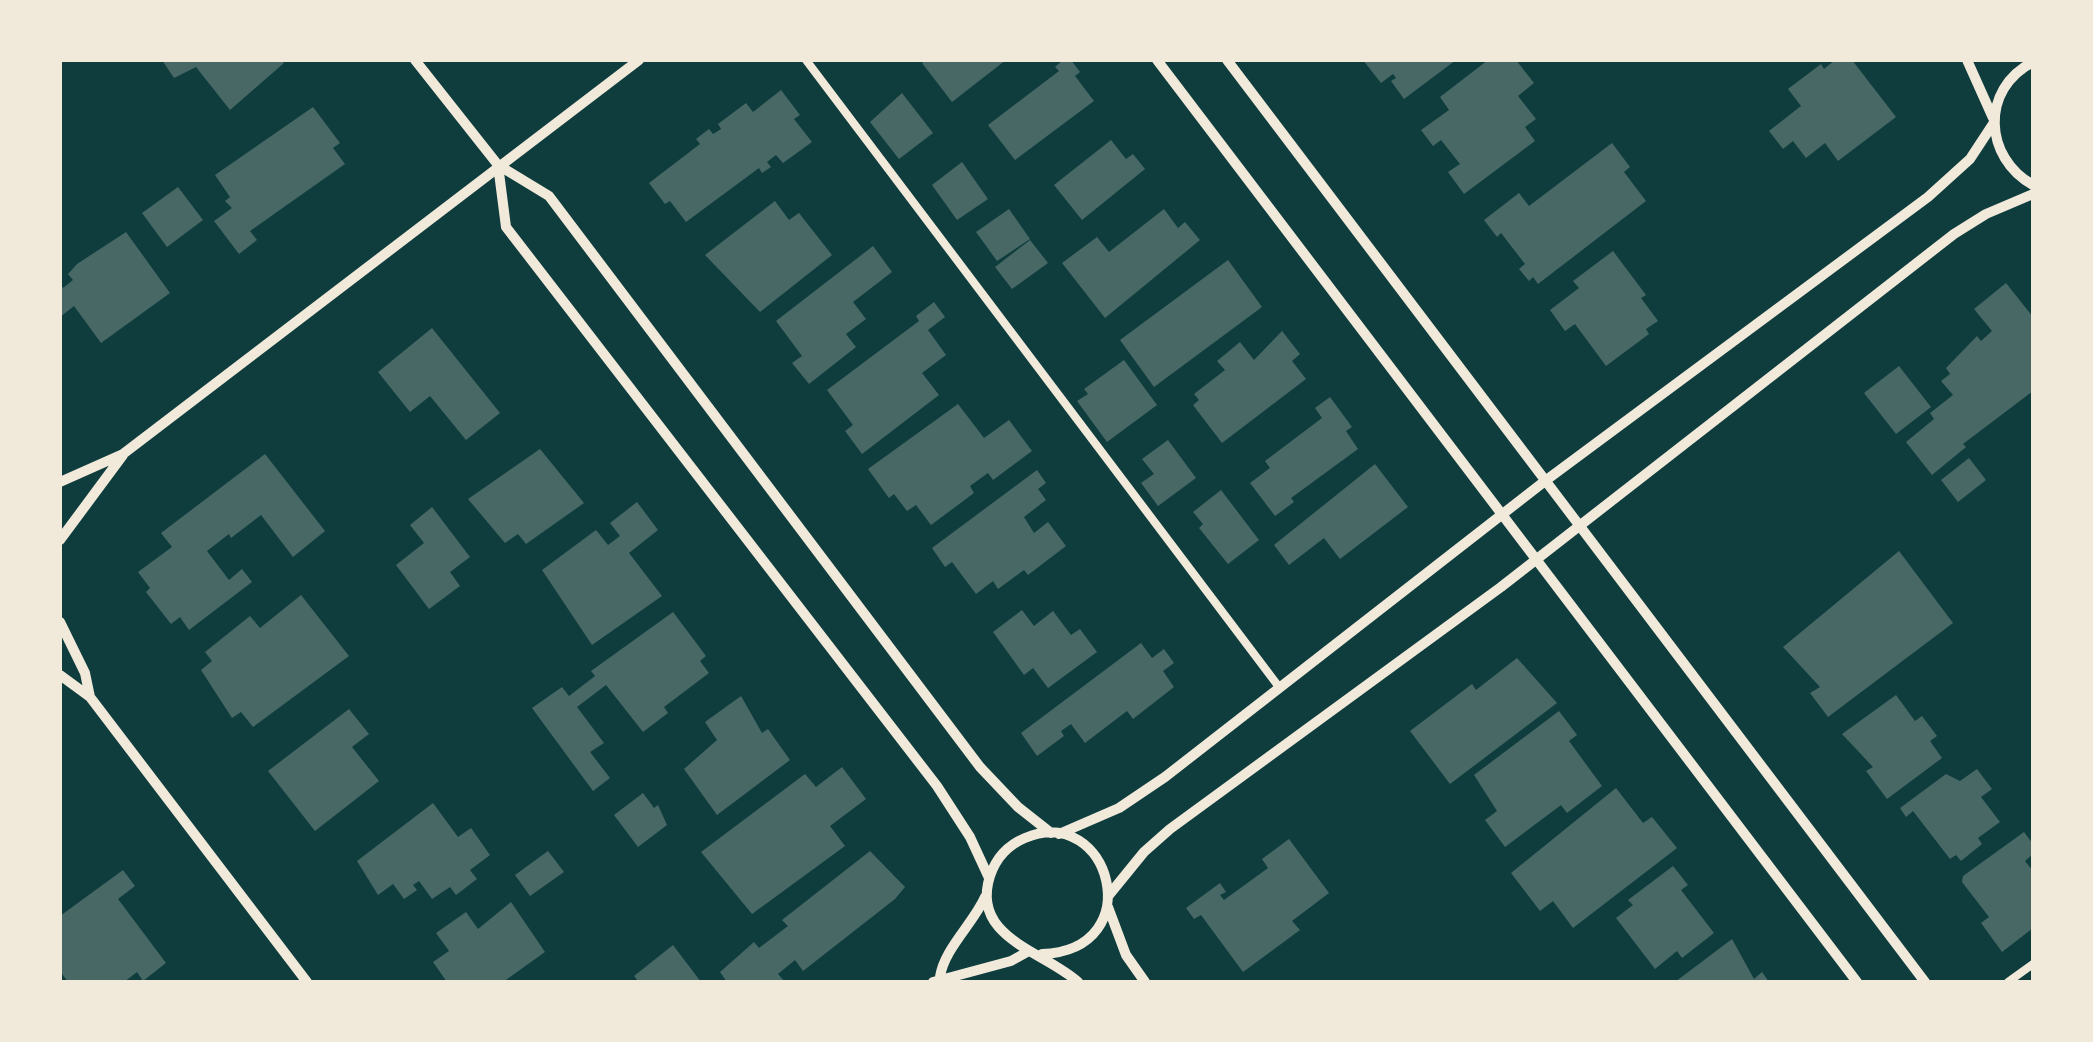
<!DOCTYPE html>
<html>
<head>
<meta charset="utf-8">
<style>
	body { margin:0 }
	#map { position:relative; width:2093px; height:1042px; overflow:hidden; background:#0f3d3e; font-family:Lato,sans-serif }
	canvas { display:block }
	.frame { position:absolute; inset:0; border:62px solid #f1e9da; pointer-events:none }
</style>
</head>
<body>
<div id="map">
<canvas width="2093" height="1042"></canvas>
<div class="frame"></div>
</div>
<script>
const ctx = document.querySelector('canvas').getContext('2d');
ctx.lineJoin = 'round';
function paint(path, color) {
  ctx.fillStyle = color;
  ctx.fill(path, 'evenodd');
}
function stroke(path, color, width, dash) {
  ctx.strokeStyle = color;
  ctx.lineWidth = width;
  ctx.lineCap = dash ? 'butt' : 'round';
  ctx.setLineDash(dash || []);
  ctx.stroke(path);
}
paint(new Path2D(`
	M162 60H281L284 63 230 110 196 67 174 78Z
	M926 60H1006L952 102 922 63Z
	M1063 60H1071L1080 72 1075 76 1094 101 1015 160 988 125 1059 71 1055 67Z
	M1363 60H1456L1404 99 1391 81 1396 78 1393 74 1381 83Z
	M1488 60H1516L1534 83 1518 96 1536 119 1525 127 1535 141 1464 194 1448 172 1460 164 1441 140 1433 146 1421 130 1449 110 1440 97Z
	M1835 60H1852L1896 117 1838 161 1825 143 1806 158 1793 141 1783 149 1769 131 1801 106 1788 89 1821 64 1824 69Z
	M781 90 800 115 794 119 812 142 783 163 776 155 767 162 771 167 762 173 759 168 686 222 670 201 665 204 649 183 700 144 696 139 709 129 713 134 721 129 718 124 746 103 753 112Z
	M902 93 933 133 899 159 870 122Z
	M313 107 340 143 333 148 345 164 250 231 257 240 239 254 214 221 232 208 225 201 230 197 215 175Z
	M1111 140 1126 159 1133 154 1145 169 1082 220 1054 185Z
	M1612 143 1630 167 1624 172 1646 201 1538 284 1533 277 1529 281 1519 269 1525 264 1501 233 1497 237 1484 220 1519 193 1529 206Z
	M962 162 988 199 957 220 932 185Z
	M178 187 203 220 167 247 142 213Z
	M775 201 789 220 799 213 832 255 760 312 705 255Z
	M1009 209 1030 239 997 261 976 232Z
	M1164 209 1178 228 1185 222 1200 240 1105 318 1062 263 1097 237 1109 252Z
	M126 232 170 293 101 343 74 306 60 317V283L63 288 73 280 68 274 77 264Z
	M1030 240 1048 263 1012 289 995 267Z
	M873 246 892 272 853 302 866 319 846 334 856 347 809 384 792 363 802 356 776 321Z
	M1613 251 1646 295 1641 298 1658 321 1646 329 1649 334 1606 366 1575 324 1565 331 1550 310 1579 288 1573 281Z
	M1228 260 1262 307 1154 387 1120 340Z
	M2006 283 2033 317V391L1963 444 1966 447 1932 475 1906 442 1934 419 1930 413 1953 395 1941 381 1950 374 1946 368 1977 336 1981 341 1992 331 1974 309Z
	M934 302 945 317 928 330 946 355 922 373 939 395 862 454 845 431 853 425 827 390 919 321 916 316Z
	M432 328 500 413 466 440 430 396 410 412 378 372Z
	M1282 331 1300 354 1292 361 1306 379 1222 443 1193 405 1199 400 1194 394 1225 370 1217 361 1240 342 1254 360Z
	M1124 360 1157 405 1107 442 1077 401 1088 394 1084 389Z
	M1899 366 1931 407 1896 434 1864 393Z
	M1330 397 1352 427 1346 431 1358 449 1291 498 1294 502 1275 516 1250 483 1270 468 1265 461 1322 418 1315 408Z
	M958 404 984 438 1009 420 1032 451 993 480 988 473 970 486 974 493 931 525 916 505 907 511 894 494 889 498 868 469Z
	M1168 440 1196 478 1158 506 1141 483 1154 474 1142 459Z
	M540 449 584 503 526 544 518 534 505 543 468 499Z
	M265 454 325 531 293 557 261 515 231 538 229 534 207 551 229 580 242 569 252 582 189 630 180 617 171 624 146 592 150 588 138 572 172 547 161 533Z
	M1969 458 1986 480 1958 502 1941 480Z
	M1375 464 1408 507 1340 559 1324 538 1289 565 1274 545Z
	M1037 470 1046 483 1038 489 1046 500 1024 517 1034 533 1048 522 1066 546 1028 575 1024 570 998 589 993 581 976 594 952 562 945 567 932 548Z
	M1221 490 1259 540 1228 564 1199 528 1203 524 1193 512Z
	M637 502 658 530 629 553 662 596 592 645 542 570 596 530 608 545 620 536 610 523Z
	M432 507 470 557 450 572 460 586 429 609 396 565 424 543 410 525Z
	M1899 551 1953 623 1828 717 1810 693 1820 687 1783 647Z
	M301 595 349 656 253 727 241 712 232 718 201 670 212 661 205 652 250 616 260 628Z
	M1022 610 1034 626 1053 611 1071 635 1080 629 1097 652 1048 688 1033 668 1024 675 993 632Z
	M673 612 706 656 700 661 709 673 664 707 668 713 643 732 606 685 577 707 604 743 590 752 610 778 593 791 532 708 562 687 569 696 595 676 591 671Z
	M1141 643 1152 658 1164 649 1174 663 1163 671 1174 687 1133 719 1127 711 1085 743 1071 724 1061 731 1064 736 1037 756 1021 733Z
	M1517 658 1557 703 1450 784 1410 731 1472 684 1476 690Z
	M1896 695 1915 721 1922 716 1937 736 1930 741 1942 758 1887 799 1866 771 1873 767 1842 734Z
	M741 696 762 733 768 729 790 760 717 815 684 769 717 740 705 722Z
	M349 709 369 734 352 747 379 781 315 831 268 771Z
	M1559 711 1577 735 1569 741 1602 786 1567 813 1561 805 1505 847 1485 820 1497 811 1474 775Z
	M842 767 866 799 830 826 845 846 752 914 701 852 805 774 816 787Z
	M1977 769 1992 789 1981 797 2000 822 1978 838 1982 844 1961 861 1956 855 1950 859 1913 811 1906 817 1900 808 1946 774 1960 781Z
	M1616 788 1643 823 1652 817 1677 848 1573 928 1553 901 1540 911 1511 873Z
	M643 793 654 808 658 805 667 825 638 847 614 815Z
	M433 803 458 837 471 828 490 855 470 870 477 879 456 895 450 887 432 899 419 881 413 885 417 890 404 899 393 884 378 895 357 861Z
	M2024 832 2033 844V854L2025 861 2033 871V928L2002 952 1981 923 1989 917 1962 882 1963 876Z
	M1289 839 1329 893 1292 921 1300 930 1243 972 1201 915 1194 919 1186 908 1220 883 1226 892 1220 895 1224 900 1268 868 1262 859Z
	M548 851 564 872 530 896 515 875Z
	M870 851 905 887 895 899 803 971 795 960 778 974 785 982H727L720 972 754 942 759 948 788 926 782 920Z
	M1673 866 1688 885 1681 890 1714 933 1682 958 1677 951 1655 969 1616 918 1633 905 1628 900Z
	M123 870 135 886 118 899 166 963 143 981 137 972 124 982H68L60 971V916Z
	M511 902 545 952 503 982H447L433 962 449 951 436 933 466 912 478 929Z
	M1732 939 1754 979 1762 972 1769 982H1675Z
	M673 945 701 982H639L634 976Z`), '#486865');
stroke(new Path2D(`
	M806 60 1279 687
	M2008 982 2033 964`), '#f1e9da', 8);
stroke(new Path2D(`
	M415 60 498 165 549 196 980 767 1018 807 1051 833
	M1157 60 1857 982
	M1227 60 1925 982
	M1967 60 1993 118
	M2033 62C1980 89 1984 158 2033 185
	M498 165 506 227 937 786 970 837 989 878
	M60 482 123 454 639 60
	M60 540 123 455
	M60 622 85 673 90 697
	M60 675 90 697 307 982
	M1059 834 1119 808 1165 777 1545 481 1928 197 1970 159 1993 124
	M1109 895 1144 852 1170 829 1501 587 1954 234 1986 214 2033 194
	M1108 907 1126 955 1145 982
	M1042 954C1151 950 1110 802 1025 838 1008 845 996 858 990 876 970 938 1044 951 1078 982
	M940 977C944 949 973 924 985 897
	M933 982 1011 961 1029 951`), '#f1e9da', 10);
</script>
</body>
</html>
